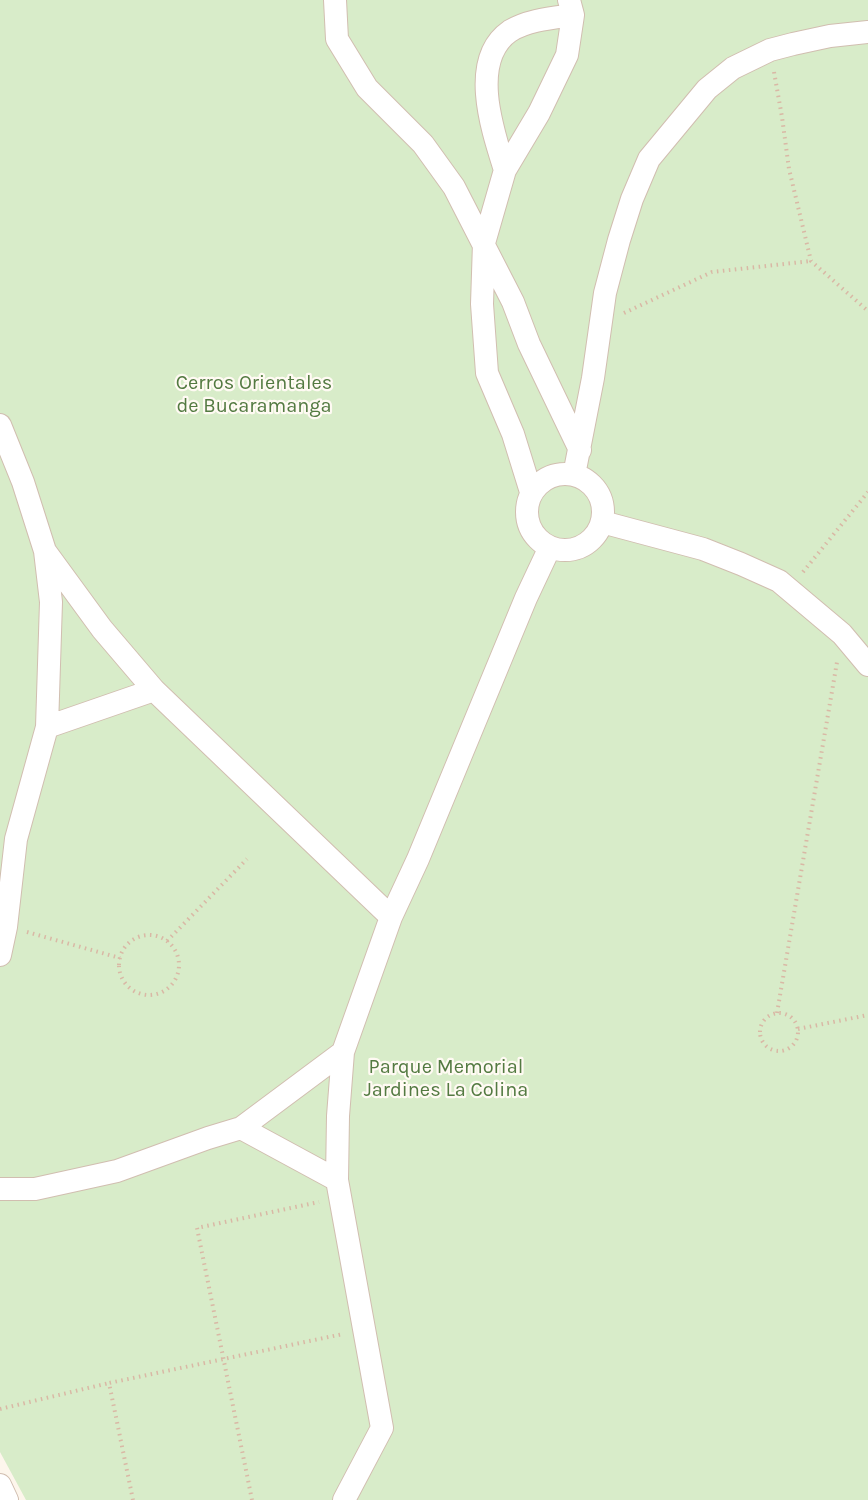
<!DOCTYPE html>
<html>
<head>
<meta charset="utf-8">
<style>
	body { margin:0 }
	canvas { display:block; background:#fdf6ec }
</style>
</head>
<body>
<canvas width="868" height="1500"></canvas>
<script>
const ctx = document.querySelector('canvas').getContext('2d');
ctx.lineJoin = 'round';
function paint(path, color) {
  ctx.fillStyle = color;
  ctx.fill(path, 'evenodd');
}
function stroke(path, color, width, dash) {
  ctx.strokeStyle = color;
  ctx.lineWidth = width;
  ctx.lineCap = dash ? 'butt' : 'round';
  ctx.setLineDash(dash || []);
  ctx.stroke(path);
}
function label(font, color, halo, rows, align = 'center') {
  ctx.font = font + ' Karla,sans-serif';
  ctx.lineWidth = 4.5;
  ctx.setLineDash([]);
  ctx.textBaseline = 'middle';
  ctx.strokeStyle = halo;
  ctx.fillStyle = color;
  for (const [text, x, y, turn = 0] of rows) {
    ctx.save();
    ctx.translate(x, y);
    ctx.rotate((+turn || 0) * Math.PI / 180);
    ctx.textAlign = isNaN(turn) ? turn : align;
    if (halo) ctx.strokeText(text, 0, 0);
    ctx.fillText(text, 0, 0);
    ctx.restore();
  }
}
paint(new Path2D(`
	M0 0H868V1500H26L0 1452Z`), '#d8ecc9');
const minor = new Path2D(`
	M335 0 337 39 367 88 423 144 454 187 513 302 529 344 580 450
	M505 170C493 132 468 60 510 31 528 20 552 18 573 15
	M0 425 23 482 45 551 102 629 154 690 391 917
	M527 512a38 38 0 1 1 76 0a38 38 0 1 1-76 0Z
	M574 475 593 378 605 293 619 240 632 199 649 159 707 89 733 68 770 50 793 44 830 36 868 32
	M531 492 513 434 487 373 482 304 484 243 505 170 539 113 567 55 573 15 569 0
	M602 522 703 549 741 564 779 581 842 634 868 665
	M47 727 154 690
	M0 955 6 927 16 839 47 727 51 602 45 551
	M241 1128 337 1180 382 1428 344 1500
	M337 1180 338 1116 343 1052
	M0 1189H35L117 1171 208 1138 241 1128 343 1052 391 917 418 859 526 598 550 547
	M0 1485 7 1500`);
stroke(minor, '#d1beb0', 24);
stroke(new Path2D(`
	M774 72 782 117 789 169 811 261 868 311
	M624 313 712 272 811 261
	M803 572 868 492
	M27 932 120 958
	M119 965a30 30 0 1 1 60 0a30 30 0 1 1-60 0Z
	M167 941 247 859
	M760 1032a19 19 0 1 1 38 0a19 19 0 1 1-38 0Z
	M777 1013 837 662
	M798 1029 868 1015
	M0 1409 109 1383
	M133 1500 109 1383 343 1334
	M252 1500 197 1228 319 1202`), '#d9b8a5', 4, [1.5, 4.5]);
stroke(minor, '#fff', 22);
label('20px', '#537a41', '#fffaf3', [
	["Cerros Orientales",254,383],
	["de Bucaramanga",254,406],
	["Parque Memorial",446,1067],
	["Jardines La Colina",446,1090]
]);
</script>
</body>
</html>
